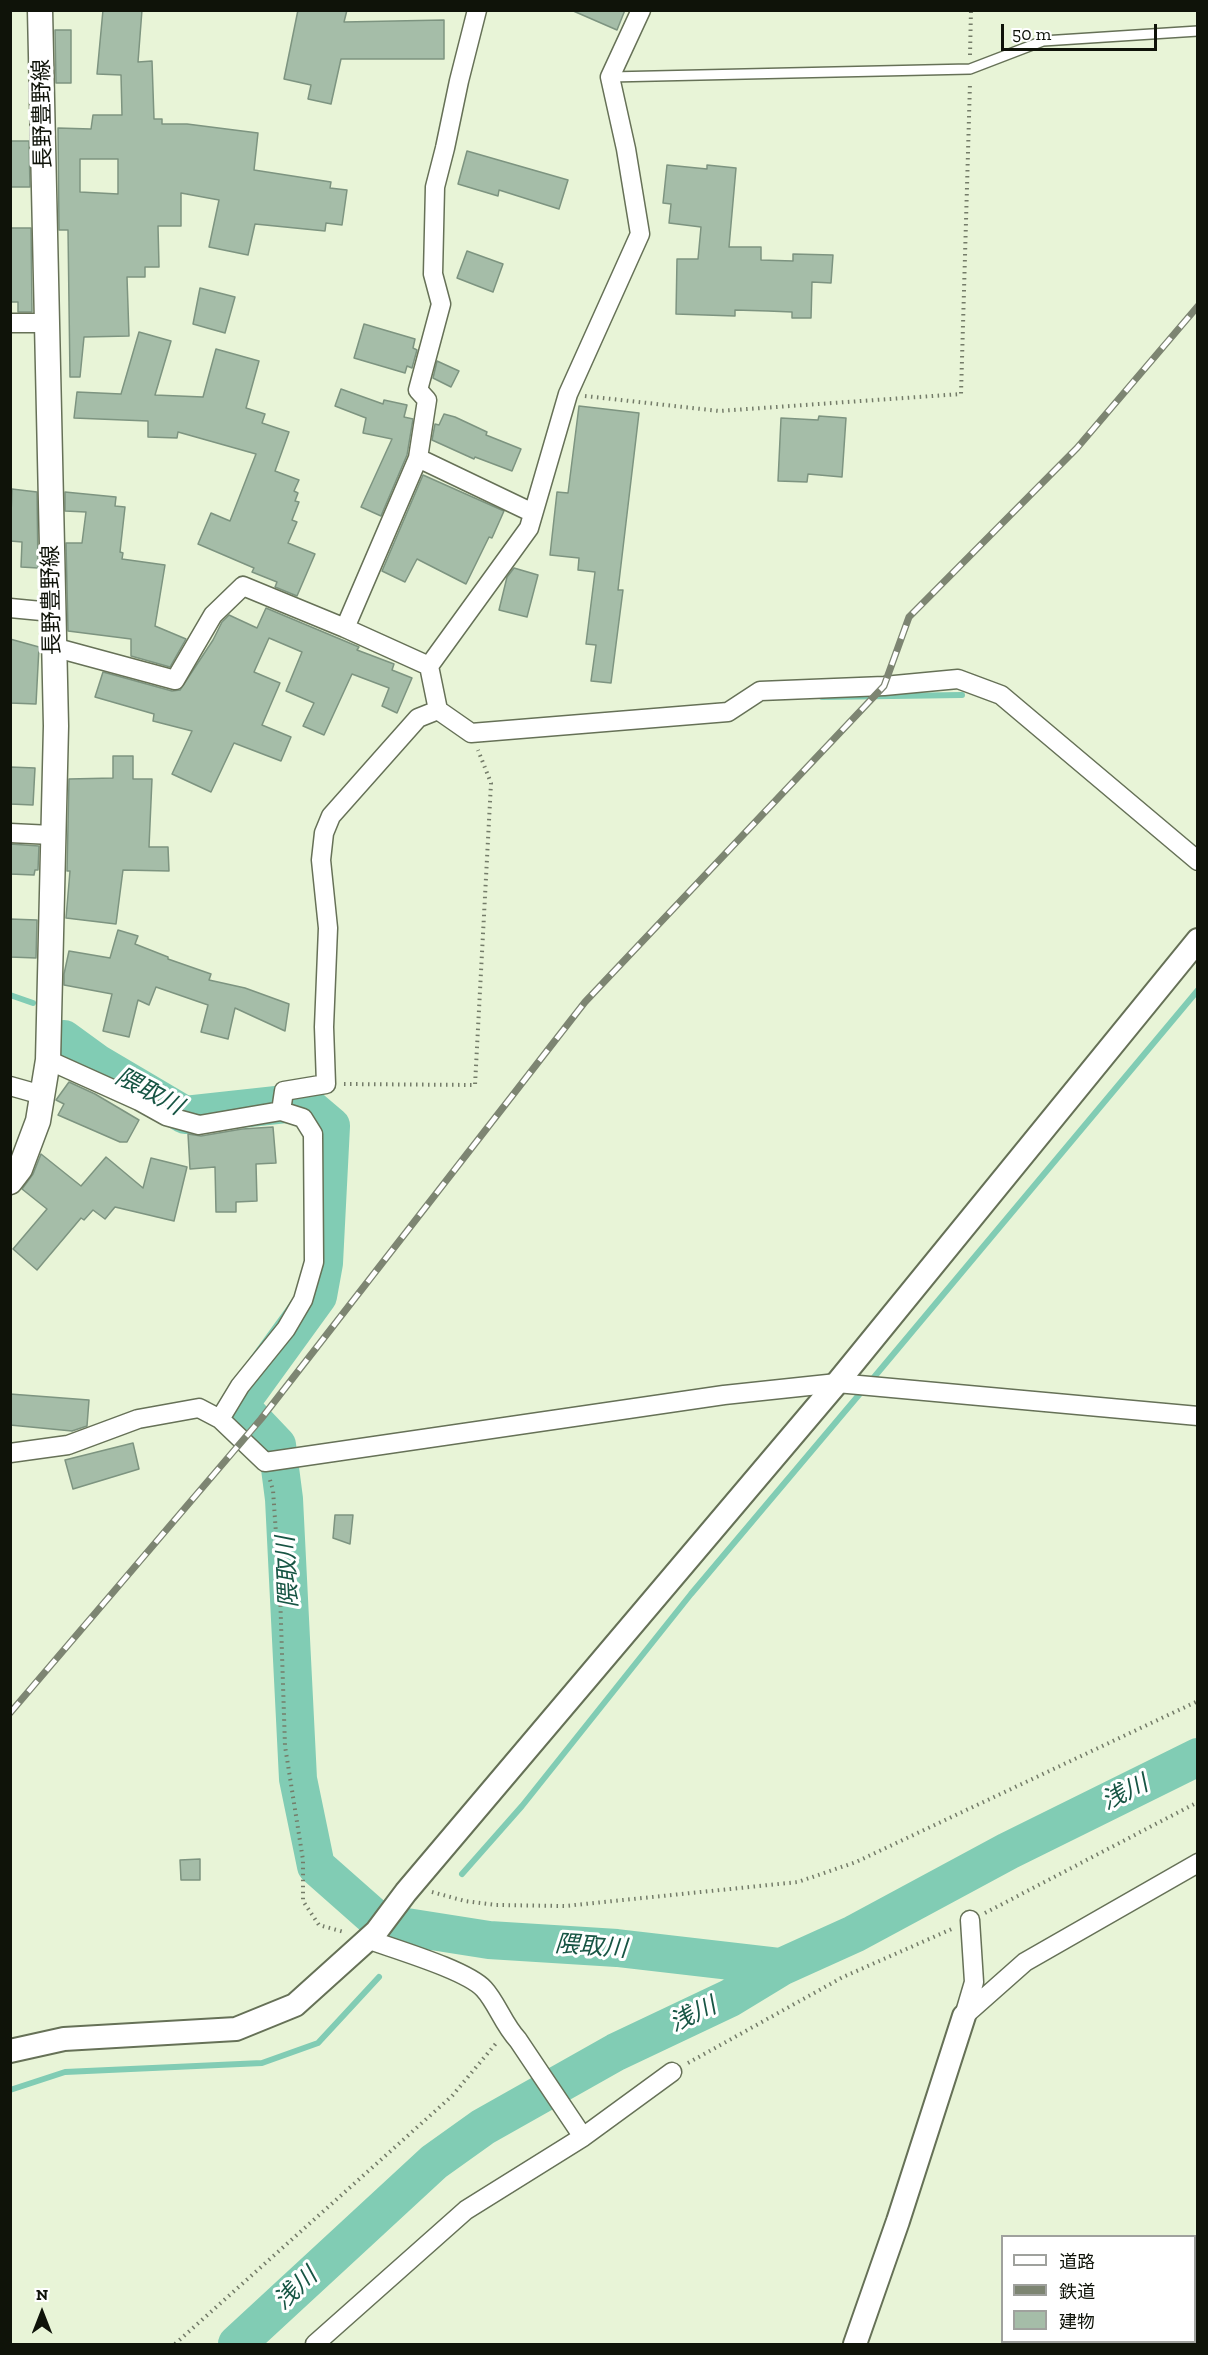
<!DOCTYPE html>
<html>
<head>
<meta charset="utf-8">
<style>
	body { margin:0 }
	#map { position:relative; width:1208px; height:2355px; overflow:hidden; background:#e8f4d7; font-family:"Zilla Slab","Noto Sans JP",serif }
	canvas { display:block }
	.frame { position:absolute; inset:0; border:12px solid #0f1309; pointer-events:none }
	.legend { position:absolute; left:1001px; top:2235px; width:195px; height:108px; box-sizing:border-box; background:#fff; border:2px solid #9fa19d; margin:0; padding:8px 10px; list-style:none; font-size:18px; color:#0f1309 }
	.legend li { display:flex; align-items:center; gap:12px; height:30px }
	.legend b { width:30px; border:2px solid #9fa19d }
	.north { position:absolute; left:12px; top:2283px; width:60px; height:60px; -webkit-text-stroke:4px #fff; paint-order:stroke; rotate:0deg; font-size:16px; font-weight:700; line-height:24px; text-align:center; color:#0f1309 }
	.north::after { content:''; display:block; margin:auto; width:21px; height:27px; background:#0f1309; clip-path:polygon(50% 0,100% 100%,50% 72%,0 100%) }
	.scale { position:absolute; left:1001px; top:24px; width:156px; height:27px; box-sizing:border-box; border:3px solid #0f1309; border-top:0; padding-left:8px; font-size:18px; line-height:21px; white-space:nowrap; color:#0f1309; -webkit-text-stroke:4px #fff; paint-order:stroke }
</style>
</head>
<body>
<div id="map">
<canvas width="1208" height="2355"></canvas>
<div class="frame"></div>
<ul class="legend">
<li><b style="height:8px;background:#fff"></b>道路</li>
<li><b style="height:8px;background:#7d8572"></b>鉄道</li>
<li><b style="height:16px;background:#a5bda8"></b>建物</li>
</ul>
<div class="north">N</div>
<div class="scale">50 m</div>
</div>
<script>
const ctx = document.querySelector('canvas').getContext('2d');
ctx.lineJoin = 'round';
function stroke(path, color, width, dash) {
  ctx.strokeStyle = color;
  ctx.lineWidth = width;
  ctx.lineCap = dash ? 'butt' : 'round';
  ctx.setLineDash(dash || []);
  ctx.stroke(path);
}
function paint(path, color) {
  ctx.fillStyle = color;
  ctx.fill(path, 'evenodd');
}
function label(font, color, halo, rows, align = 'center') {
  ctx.font = font + ' "Zilla Slab","Noto Sans JP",serif';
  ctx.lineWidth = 6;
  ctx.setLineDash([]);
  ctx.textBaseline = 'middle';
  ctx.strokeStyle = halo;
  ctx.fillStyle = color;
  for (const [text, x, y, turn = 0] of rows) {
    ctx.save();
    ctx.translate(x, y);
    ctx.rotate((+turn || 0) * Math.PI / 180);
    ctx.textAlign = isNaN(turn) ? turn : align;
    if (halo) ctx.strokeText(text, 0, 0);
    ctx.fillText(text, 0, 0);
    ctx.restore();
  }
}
stroke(new Path2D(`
	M822 697 962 695
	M10 995 33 1003
	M870 1382 1198 990
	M462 1874 522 1806 691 1594 863 1390
	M10 2090 65 2072 262 2063 318 2043 379 1977`), '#81ccb4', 6);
stroke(new Path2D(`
	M64 1039 97 1063 185 1115 295 1103 311 1109 331 1126 324 1263 318 1296 239 1405 277 1445 284 1499 298 1779 316 1866 376 1919 400 1926 489 1940 617 1948 781 1967
	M237 2344 434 2162 483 2127 616 2052 730 1998 781 1967 854 1934 1008 1851 1198 1757`), '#81ccb4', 38);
const building = new Path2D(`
	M103 10H142L138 62 152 61 154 119H162V124H187L258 133 254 170 331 182 330 188 347 190 342 225 326 223 325 231 255 224 248 255 209 247 219 200 181 193V226H158L159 267H145V277H127L129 336 84 337 80 377H70L68 230H59L58 128 91 129 93 115H122L121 75 97 74ZM80 159H118V194L80 192Z
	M298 10H347L344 22 444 20V59H341L331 104 308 99 311 85 284 79Z
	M571 10H625L617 30Z
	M55 30H71V83H56Z
	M10 141H29L30 187H10Z
	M467 151 568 180 559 209 499 190 498 196 458 184Z
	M667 165 707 169V165L736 168 729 247H761V260L793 261V254L833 255 831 283 812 282 811 318H792V312L768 311 735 310V316L676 314 677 259H698L701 227 669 223 671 204 663 203Z
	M10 228H31L32 312H18V302H10Z
	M467 251 503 264 493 292 457 278Z
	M200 288 235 297 225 333 193 324Z
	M364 324 415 339 413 348 417 350 412 368 407 366 405 373 354 358Z
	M139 332 171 341 155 395 203 397 216 349 259 361 246 408 265 414 262 423 289 432 275 471 299 480 294 491 298 493 295 501 299 502 292 520 297 522 288 543 315 554 297 596 275 587 277 582 252 572 254 568 198 544 211 513 230 521 256 454 178 432 177 438 148 437V421L74 418 77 392 121 394Z
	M437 361 459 371 451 387 433 378Z
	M341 389 383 404 384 400 407 405 404 417 413 419 407 455 381 516 361 507 392 439 363 433 366 418 335 406Z
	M579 406 639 413 618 590H623L611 683 591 681 596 645 586 644 595 572 578 570 579 558 550 555 557 492 568 493Z
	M444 414 455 417 487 432 486 435 521 449 512 471 475 457 474 459 432 440 435 424 439 425Z
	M819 416 846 418 842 477 808 474 807 482 778 481 781 418 818 420Z
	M423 475 504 511 492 538 489 537 466 584 417 559 405 582 382 571Z
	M12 489 37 492 38 568 21 567 22 542 10 541Z
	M65 492 116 497 115 506 125 507 120 552 123 553 122 559 165 565 155 626 186 639 170 667 131 656V639L68 631 66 543H82L86 512 65 511Z
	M514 568 538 575 527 617 499 610 507 577Z
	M266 608 359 647 357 650 394 664 392 670 412 678 397 713 382 706 389 688 352 674 324 735 303 726 314 703 286 691 302 652 269 638 254 672 280 683 262 725 291 737 281 761 234 743 211 792 172 774 192 731 153 721 154 714 95 697 103 672 172 691 180 690 213 640 222 622 229 615 257 628Z
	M10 639 39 647 36 704 10 703Z
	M113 756H133V779H152L149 847H168L169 871 123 870 116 924 66 918 70 871H67L69 779 113 778Z
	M10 767 35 768 33 805 10 804Z
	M10 844 39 846 38 870H35L34 875 10 874Z
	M10 919 37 920 36 958 10 957Z
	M118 930 138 936 135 944 168 957V959L211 974 209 980 245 988 289 1004 285 1031 235 1008 228 1039 201 1032 208 1005 156 987 149 1005 138 1000 129 1037 103 1031 112 994 64 985V974L69 951 110 958Z
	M69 1082 95 1094 139 1120 127 1142H120L58 1115 64 1104 56 1100Z
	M273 1127 276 1163 256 1164 257 1201 236 1202V1212H216L215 1167 190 1169 188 1134 201 1136 242 1129Z
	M41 1154 81 1186 106 1157 143 1188 151 1158 187 1167 174 1221 115 1207 105 1219 93 1210 84 1220 81 1218 37 1270 13 1249 47 1209 22 1189 33 1174Z
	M10 1394 89 1400 87 1426 72 1431 10 1425Z
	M133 1443 139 1469 73 1489 65 1460Z
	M335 1515H353L350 1544 333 1538Z
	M200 1859V1880H181L180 1860Z`);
paint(building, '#a5bda8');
stroke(building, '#7d9480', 1.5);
const service = new Path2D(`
	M610 77 970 69 1043 41 1198 31`);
const minor = new Path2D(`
	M477 10 459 81 445 148 435 187 433 274 441 304 418 390 427 400 418 458 533 513
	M641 10 610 77 626 149 640 234 568 394 529 528 429 666 438 710 471 733 728 712 760 691 884 686 958 679 1001 695 1198 861
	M10 323H47
	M418 458 345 628 429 666
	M10 608 52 612
	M53 647 175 680 213 615 243 586 345 628
	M10 833 52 835
	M48 1060 139 1101 166 1116 199 1125 281 1111
	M10 1086 42 1095
	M220 1419 240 1386 286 1329 303 1300 314 1262 313 1134 303 1118 281 1111 284 1091 326 1084 324 1027 328 928 321 860 324 833 331 816 418 718 438 710
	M10 1453 68 1445 138 1419 199 1408 220 1419 265 1462 724 1395 837 1383 1198 1416
	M367 1939C394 1949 467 1970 484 1989 497 2003 503 2024 518 2040L583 2137
	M964 2016 1025 1962 1198 1863
	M964 2016 974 1982 970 1920
	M315 2344 466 2210 583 2137 672 2072`);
const tertiary = new Path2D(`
	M10 2051 64 2039 236 2029 295 2005 376 1932 406 1892 837 1383 1198 940
	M855 2344 898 2221 964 2016`);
const secondary = new Path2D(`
	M10 1182 20 1169 38 1121 48 1060 56 726 40 10`);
stroke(service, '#667157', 12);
stroke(minor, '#667157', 21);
stroke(tertiary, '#667157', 26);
stroke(secondary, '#667157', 27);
stroke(new Path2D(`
	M970 55 971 10
	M585 396 719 411 961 394 970 83
	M344 1084 475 1085 491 783 478 750
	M270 1480 273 1490 280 1592 285 1746 303 1860V1901L319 1925 344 1932
	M432 1892 465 1901 496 1905 565 1906 798 1882 856 1862 1198 1701
	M985 1913 1198 1802
	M688 2063 843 1977 954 1928
	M175 2344 452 2096 498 2041`), '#747c69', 4, [1.5, 4.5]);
stroke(service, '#fff', 9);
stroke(minor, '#fff', 18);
stroke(tertiary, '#fff', 22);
stroke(secondary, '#fff', 24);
const rail = new Path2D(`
	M10 1713 261 1419 585 1002 884 686 909 617 1077 448 1198 306`);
stroke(rail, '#7d8572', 7);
stroke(rail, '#fff', 4.5, [14]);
label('22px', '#0f1309', '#fff', [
	["長野豊野線",43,114,-91],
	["長野豊野線",52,600,-91]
]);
label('italic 24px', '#175544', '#fff', [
	["隈取川",149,1092,28],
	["隈取川",288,1572,-93],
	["浅川",1125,1793,-26],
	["隈取川",591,1947,4],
	["浅川",693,2015,-25],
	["浅川",296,2289,-43]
]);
</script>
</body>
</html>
